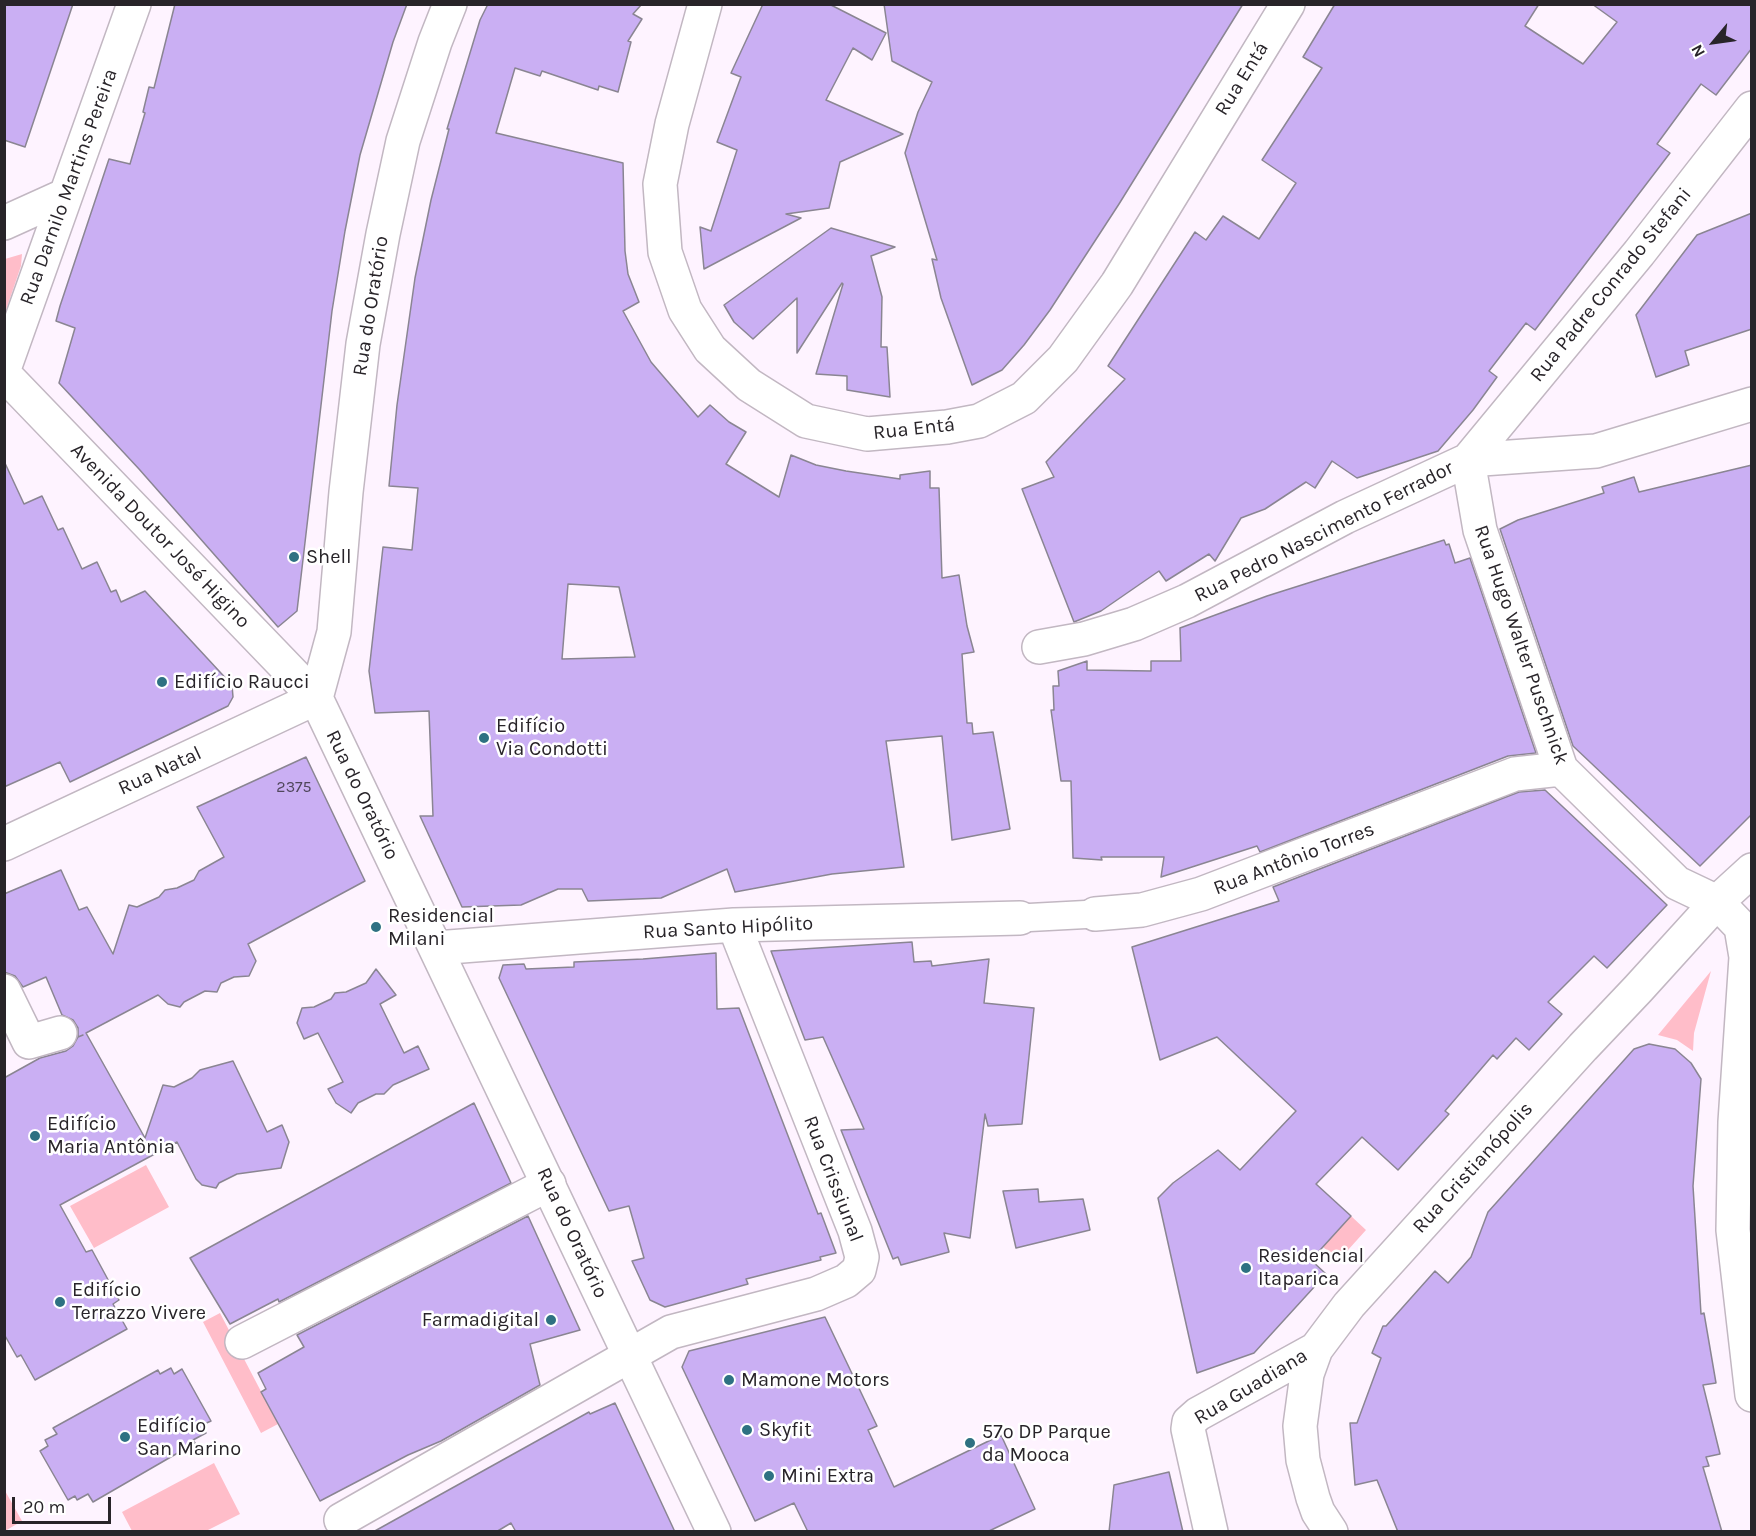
<!DOCTYPE html>
<html>
<head>
<meta charset="utf-8">
<style>
	body { margin:0 }
	#map { position:relative; width:1756px; height:1536px; overflow:hidden; background:#fef3ff; font-family:Karla,sans-serif }
	canvas { display:block }
	.frame { position:absolute; inset:0; border:6px solid #282429; pointer-events:none }
	.north { position:absolute; left:1684px; top:12px; width:60px; height:60px; -webkit-text-stroke:4px #fff; paint-order:stroke; rotate:241deg; font-size:16px; font-weight:700; line-height:24px; text-align:center; color:#282429 }
	.north::after { content:''; display:block; margin:auto; width:21px; height:27px; background:#282429; clip-path:polygon(50% 0,100% 100%,50% 72%,0 100%) }
	.scale { position:absolute; left:12px; top:1497px; width:99px; height:27px; box-sizing:border-box; border:3px solid #282429; border-top:0; padding-left:8px; font-size:18px; line-height:21px; white-space:nowrap; color:#282429; -webkit-text-stroke:4px #fff; paint-order:stroke }
</style>
</head>
<body>
<div id="map">
<canvas width="1756" height="1536"></canvas>
<div class="frame"></div>
<div class="north">N</div>
<div class="scale">20 m</div>
</div>
<script>
const ctx = document.querySelector('canvas').getContext('2d');
ctx.lineJoin = 'round';
function paint(path, color) {
  ctx.fillStyle = color;
  ctx.fill(path, 'evenodd');
}
function stroke(path, color, width, dash) {
  ctx.strokeStyle = color;
  ctx.lineWidth = width;
  ctx.lineCap = dash ? 'butt' : 'round';
  ctx.setLineDash(dash || []);
  ctx.stroke(path);
}
function label(font, color, halo, rows, align = 'center') {
  ctx.font = font + ' Karla,sans-serif';
  ctx.lineWidth = 5;
  ctx.setLineDash([]);
  ctx.textBaseline = 'middle';
  ctx.strokeStyle = halo;
  ctx.fillStyle = color;
  for (const [text, x, y, turn = 0] of rows) {
    ctx.save();
    ctx.translate(x, y);
    ctx.rotate((+turn || 0) * Math.PI / 180);
    ctx.textAlign = isNaN(turn) ? turn : align;
    if (halo) ctx.strokeText(text, 0, 0);
    ctx.fillText(text, 0, 0);
    ctx.restore();
  }
}
paint(new Path2D(`
	M22 254 21 266 5 313V259Z
	M1711 971 1694 1033 1693 1051 1677 1040 1658 1035Z
	M146 1165 169 1207 94 1248 70 1206Z
	M1351 1216 1366 1230 1339 1260 1323 1247Z
	M220 1313 278 1424 261 1433 203 1322Z
	M214 1463 240 1514 206 1531H132L122 1512Z
	M4 1489 22 1521 5 1531H4Z`), '#ffbdc9');
const building = new Path2D(`
	M4 4H73L25 147 4 140Z
	M175 4H407L393 42 360 155 345 231 332 311 297 611 278 627 139 469 59 383 75 328 56 321 60 306 109 159 130 164 145 113 143 112 149 87 154 88Z
	M488 4H642L633 14 642 19 628 41 631 42 618 92 599 86 598 90 542 71 540 76 515 68 496 133 623 163 625 251 628 274 639 302 623 311 651 362 698 417 710 405 729 422 746 432 726 464 779 497 791 455 816 465 846 471 900 479V475L930 471V488H939L942 578 959 575 967 626 974 652 962 654 967 723H972L973 734 993 732 1010 829 952 840 942 736 886 741 904 867 832 874 735 892 727 869 661 898 588 901 582 889H558L521 905 462 907 420 816H433L429 711 375 713 369 671 383 547 412 550 418 488 389 486 397 405 415 278 431 200 449 129H447L480 20ZM568 584 619 587 635 657 562 659Z
	M763 4H829L886 33 872 60 853 48 826 100 903 134 840 162 829 208 786 214 801 218 704 269 700 227 711 231 737 150 717 142 741 77 731 73Z
	M884 4H1243L1119 204 1050 310 1024 345 1002 370 972 385 941 298 932 259 937 260 905 153 918 112 932 82 892 61Z
	M1335 4H1539L1525 26 1583 64 1617 22 1592 4H1752V48L1716 95 1701 84 1657 144 1670 153 1535 330 1526 323 1489 371 1497 377 1473 410 1438 451 1357 478 1332 461 1315 488 1306 482 1265 509 1241 518 1215 561 1209 554 1166 581 1159 571 1101 611 1074 622 1022 489 1054 477 1046 462 1125 379 1108 366 1195 232 1206 240 1223 216 1259 239 1296 183 1262 160 1322 68 1303 57Z
	M1752 213V329L1685 351 1689 365 1656 377 1636 315 1697 235Z
	M831 228 895 247 871 256 882 297 881 347H887L890 397 847 390V376L816 374 843 284 842 283 797 353V298L753 339 734 322 724 305Z
	M4 461 24 504 42 496 58 530 63 528 82 569 97 562 111 592 116 590 121 602 145 591 232 685 233 697 228 706 70 782 60 762 4 787Z
	M1752 465V814L1700 866 1573 746 1500 529 1518 520 1604 493 1602 487 1634 477 1639 492Z
	M1444 540 1446 545 1449 544 1455 563 1470 558 1536 753 1508 756 1260 852 1257 846 1161 877 1164 857H1101L1102 860 1073 858 1071 781H1061L1051 710H1054L1053 686H1059L1058 671 1087 661V670L1151 671V661H1181L1180 628 1267 596Z
	M306 757 365 881 248 944 256 961 249 976 234 977 221 983 217 992 205 991 184 1002 180 1007 168 1004 158 995 86 1033 145 1138 163 1085 174 1087 192 1078 200 1070 233 1061 267 1132 282 1125 289 1142 281 1168 237 1174 219 1183 216 1188 202 1185 196 1179 177 1142 60 1205 86 1252 92 1250 119 1300 113 1304 127 1329 35 1380 21 1355 17 1357 4 1334V1078L40 1058 66 1051 73 1046 78 1037 83 1035 78 1037V1028L73 1020 62 1015 46 977 23 987 15 976 4 972V894L61 870 79 910 87 907 113 954 129 905 137 907 159 897 165 890 177 888 194 880 199 871 224 857 197 807Z
	M1545 790 1667 905 1607 968 1594 956 1548 1002 1562 1014 1529 1050 1516 1038 1497 1059 1493 1055 1445 1111 1449 1114 1398 1170 1362 1137 1316 1184 1351 1216 1311 1260 1326 1274 1254 1353 1197 1373 1158 1198 1173 1183 1218 1150 1240 1170 1296 1111 1217 1037 1160 1060 1132 947 1279 901 1273 887 1519 792Z
	M912 942 914 962 931 961 932 966 989 959 984 1003 1034 1008 1022 1124 988 1126 985 1114 970 1238 944 1233 949 1252 901 1265 898 1257 893 1259 841 1130 864 1129 823 1037 805 1040 771 951Z
	M716 953 717 1009 739 1008 818 1214 821 1213 836 1253 820 1257 821 1260 746 1279 748 1284 665 1307 650 1300 632 1261 644 1258 629 1206 609 1211 499 978 503 965 524 964 526 969 574 967V962L643 959Z
	M376 969 396 995 380 1004 404 1053 418 1046 429 1069 393 1085 384 1094H376L358 1103 351 1113 336 1103 328 1089 343 1082 318 1033 304 1039 297 1023 302 1008 314 1007 331 999 335 993 346 992 366 983Z
	M1649 1044 1675 1049 1691 1063 1701 1079 1693 1186 1701 1314 1704 1313 1716 1383 1703 1385 1720 1454 1706 1457 1709 1466 1703 1467 1722 1532H1398L1377 1480 1355 1485 1350 1423H1357L1381 1358 1372 1353 1383 1326H1386L1435 1271 1448 1283 1471 1257 1488 1212 1634 1049Z
	M474 1103 511 1183 279 1302 278 1299 230 1324 190 1258Z
	M1038 1189 1039 1202 1083 1199 1090 1230 1016 1248 1003 1191Z
	M528 1216 580 1330 530 1344 540 1385 441 1441 408 1455 320 1501 261 1392 266 1389 258 1373 304 1347 297 1335Z
	M825 1317 877 1426 868 1430 894 1487 1001 1435 1035 1509 987 1532H808L794 1503 755 1521 682 1367 689 1351Z
	M171 1368 174 1374 182 1369 211 1421 202 1425 206 1433 193 1440 195 1443 93 1502 88 1494 77 1500 75 1496 68 1500 40 1451 48 1446 45 1440 57 1434 53 1428 158 1370 160 1374Z
	M615 1403 675 1532H516L511 1523 496 1532H373L589 1412 590 1414Z
	M1169 1472 1183 1532H1109L1114 1485Z`);
paint(building, '#caaff3');
stroke(building, '#8a8592', 1.5);
const pedestrian = new Path2D(`
	M1020 918 1095 914`);
const minor = new Path2D(`
	M705 4 672 124 660 184 665 252 685 310 710 349 749 385 806 421 867 434 947 427 979 421 1024 398 1063 359 1117 284 1288 4
	M1752 108 1639 253 1468 460 1480 530 1561 769 1677 883 1717 902 1741 927 1746 957 1735 1122 1733 1230 1752 1395
	M4 223 66 195
	M4 369 134 4
	M4 374 316 698 4 844
	M1039 647 1084 639 1134 624 1187 601 1345 517 1468 460 1596 451 1752 404
	M1095 914 1142 910 1201 894 1515 774 1561 769
	M436 948 734 925 1020 918
	M4 991 29 1042 60 1033
	M242 1342 549 1184
	M341 1520 671 1332 816 1294 846 1281 859 1270 862 1257 855 1231 734 925
	M1211 1532 1188 1429 1189 1422 1198 1414 1316 1349
	M1331 1532 1318 1512 1313 1498 1303 1460 1300 1426 1307 1374 1316 1349 1349 1305 1583 1047 1638 989 1717 902 1752 870`);
const tertiary = new Path2D(`
	M450 4 435 42 403 141 383 234 363 344 346 492 334 632 316 698 714 1532`);
stroke(pedestrian, '#c2b7c2', 30);
stroke(minor, '#c2b7c2', 36);
stroke(tertiary, '#c2b7c2', 36);
stroke(pedestrian, '#fff', 27);
stroke(minor, '#fff', 33);
stroke(tertiary, '#fff', 33);
for (const [x, y, r, color] of [
	[294,557,6,"#2e7182"],
	[162,682,6,"#2e7182"],
	[484,738,6,"#2e7182"],
	[376,927,6,"#2e7182"],
	[35,1136,6,"#2e7182"],
	[1246,1268,6,"#2e7182"],
	[60,1302,6,"#2e7182"],
	[551,1320,6,"#2e7182"],
	[729,1380,6,"#2e7182"],
	[747,1430,6,"#2e7182"],
	[125,1437,6,"#2e7182"],
	[970,1443,6,"#2e7182"],
	[769,1476,6,"#2e7182"]
]) {
  const dot = new Path2D();
  dot.arc(x, y, r, 0, 2 * Math.PI);
  ctx.fillStyle = color;
  ctx.fill(dot);
  stroke(dot, '#fff', 2);
}
label('16px', '#50475c', null, [
	["2375",294,787]
]);
label('20px', '#282429', '#fff', [
	["Rua Entá",1242,79,-58],
	["Rua Darnilo Martins Pereira",69,187,-70],
	["Rua Padre Conrado Stefani",1611,285,-51],
	["Rua do Oratório",371,306,-81],
	["Rua Entá",914,429,-6],
	["Rua Pedro Nascimento Ferrador",1324,532,-27],
	["Avenida Doutor José Higino",160,536,46],
	["Rua Hugo Walter Puschnick",1521,645,71],
	["Rua Natal",160,771,-25],
	["Rua do Oratório",362,795,64],
	["Rua Antônio Torres",1294,859,-21],
	["Rua Santo Hipólito",728,928,-3],
	["Rua Cristianópolis",1473,1168,-48],
	["Rua Crissiunal",833,1179,69],
	["Rua do Oratório",572,1233,65],
	["Rua Guadiana",1251,1387,-31]
]);
label('20px', '#282429', '#fff', [
	["Shell",306,557],
	["Edifício Raucci",174,682],
	["Edifício",496,726],
	["Via Condotti",496,749],
	["Residencial",388,916],
	["Milani",388,939],
	["Edifício",47,1124],
	["Maria Antônia",47,1147],
	["Residencial",1258,1256],
	["Itaparica",1258,1279],
	["Edifício",72,1290],
	["Terrazzo Vivere",72,1313],
	["Farmadigital",539,1320,"right"],
	["Mamone Motors",741,1380],
	["Edifício",137,1426],
	["San Marino",137,1449],
	["Skyfit",759,1430],
	["57º DP Parque",982,1432],
	["da Mooca",982,1455],
	["Mini Extra",781,1476]
], 'left');
</script>
</body>
</html>
